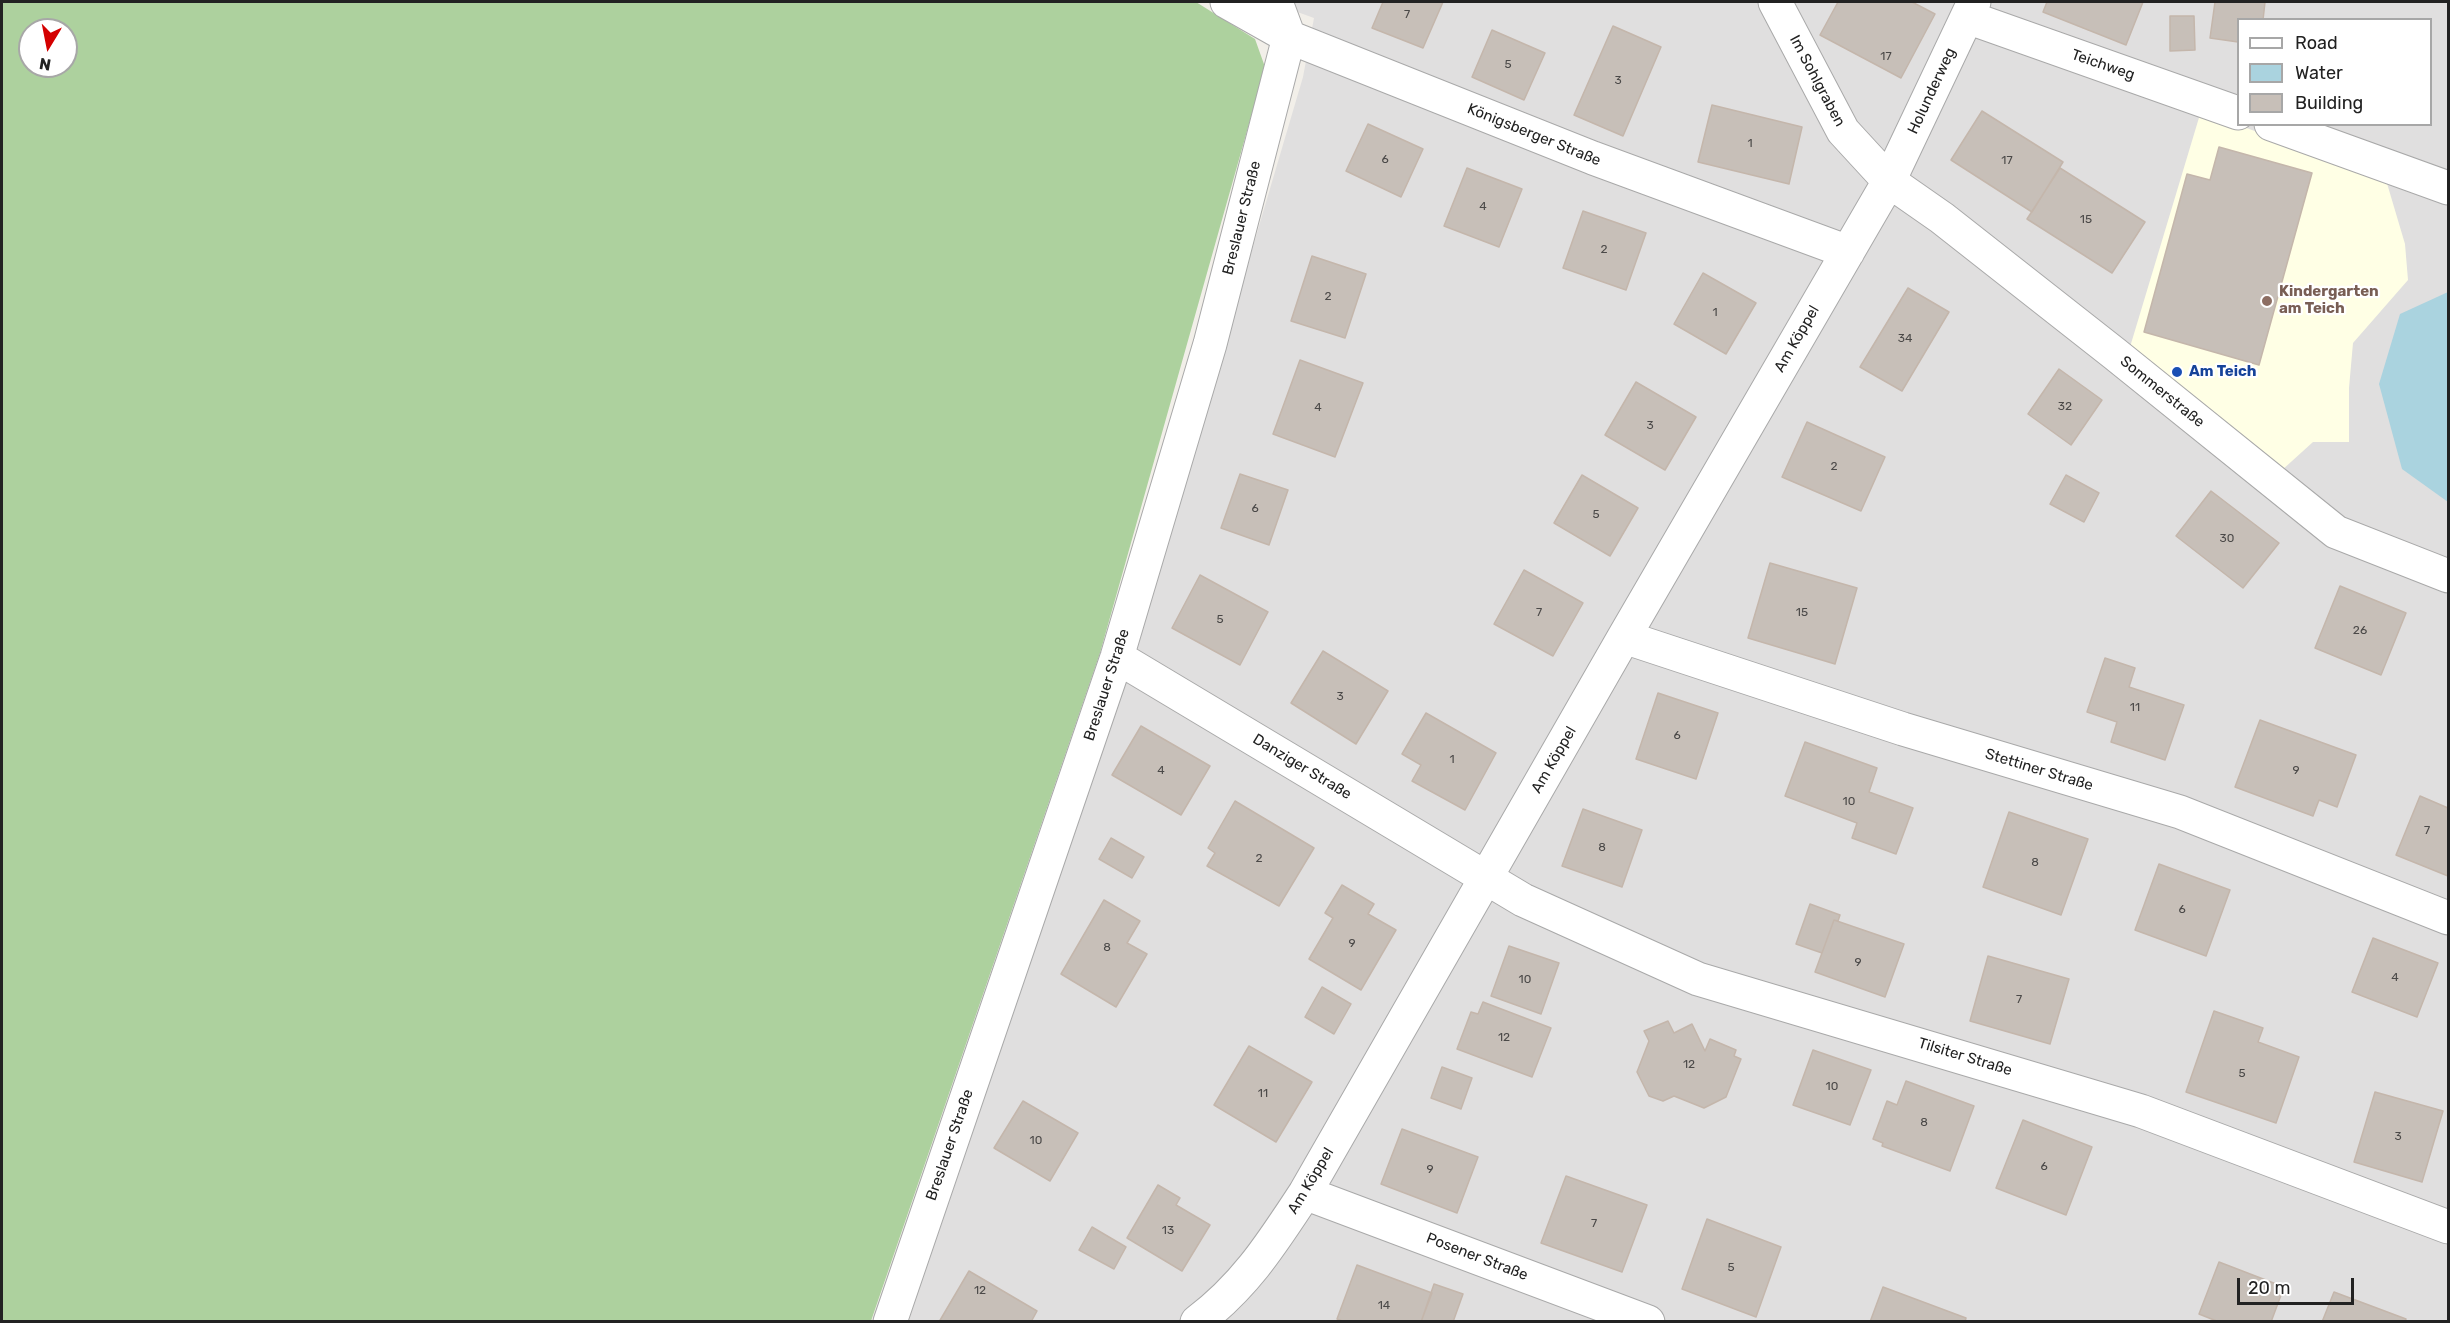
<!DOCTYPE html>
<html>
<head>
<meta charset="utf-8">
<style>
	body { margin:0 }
	#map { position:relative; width:2450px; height:1323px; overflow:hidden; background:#f2efe9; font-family:Rubik,sans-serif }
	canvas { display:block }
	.frame { position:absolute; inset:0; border:3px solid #222; pointer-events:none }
	.legend { position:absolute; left:2237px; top:18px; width:195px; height:108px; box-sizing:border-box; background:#fff; border:2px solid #a7a7a7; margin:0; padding:8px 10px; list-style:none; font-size:18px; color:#222 }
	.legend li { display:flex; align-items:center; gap:12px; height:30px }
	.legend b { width:30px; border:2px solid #a7a7a7 }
	.north { position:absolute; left:18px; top:18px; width:60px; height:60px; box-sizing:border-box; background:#fff; border:2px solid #a7a7a7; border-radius:50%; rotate:190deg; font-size:16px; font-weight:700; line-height:24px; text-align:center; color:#222 }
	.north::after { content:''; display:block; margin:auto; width:21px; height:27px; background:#d40000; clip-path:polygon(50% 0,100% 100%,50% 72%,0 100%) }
	.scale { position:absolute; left:2237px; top:1278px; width:117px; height:27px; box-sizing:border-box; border:3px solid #222; border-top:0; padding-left:8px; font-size:18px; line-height:21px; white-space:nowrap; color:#222; -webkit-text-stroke:4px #fff; paint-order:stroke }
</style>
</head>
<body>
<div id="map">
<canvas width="2450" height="1323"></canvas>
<div class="frame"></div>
<ul class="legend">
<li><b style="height:8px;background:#fff"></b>Road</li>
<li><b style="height:16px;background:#aad3df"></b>Water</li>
<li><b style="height:16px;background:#c7bfb8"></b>Building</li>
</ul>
<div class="north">N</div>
<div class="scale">20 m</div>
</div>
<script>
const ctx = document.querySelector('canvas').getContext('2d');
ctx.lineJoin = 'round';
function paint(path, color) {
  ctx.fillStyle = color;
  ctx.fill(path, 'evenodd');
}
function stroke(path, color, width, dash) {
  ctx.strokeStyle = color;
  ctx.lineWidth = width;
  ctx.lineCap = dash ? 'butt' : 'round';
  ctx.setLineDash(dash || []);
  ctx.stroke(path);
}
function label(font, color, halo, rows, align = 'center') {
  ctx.font = font + ' Rubik,sans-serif';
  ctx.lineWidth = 4.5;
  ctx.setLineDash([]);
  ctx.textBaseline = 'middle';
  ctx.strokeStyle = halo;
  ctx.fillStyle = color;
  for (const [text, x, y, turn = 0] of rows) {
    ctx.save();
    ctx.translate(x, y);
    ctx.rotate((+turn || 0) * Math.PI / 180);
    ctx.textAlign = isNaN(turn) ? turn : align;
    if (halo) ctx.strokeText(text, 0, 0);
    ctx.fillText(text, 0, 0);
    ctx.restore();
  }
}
paint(new Path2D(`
	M1270 2H2448V1321L907 1322 1121 693 1303 77 1314 18ZM2238 20H2430V124H2238Z`), '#e0dfdf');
paint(new Path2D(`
	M2201 111 2386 180 2405 244 2408 280 2353 343 2349 388V442H2313L2281 471 2130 347Z`), '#ffffe5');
paint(new Path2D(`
	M2 2H1196L1255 39 1265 67 1100 653 871 1321 2 1322ZM30 30H66V66H30Z`), '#add19e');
paint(new Path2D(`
	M2448 292V502L2402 469 2379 384 2400 314Z`), '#aad3df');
const building = new Path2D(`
	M1383 2H1443L1423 48 1372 28Z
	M1838 2H1912L1935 14 1901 78 1820 35Z
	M2047 2H2143L2126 45 2043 12Z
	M2215 2H2265L2263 20H2238V42L2210 38Z
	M2170 16H2194L2195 50 2170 51Z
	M1613 26 1661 47 1623 136 1574 115Z
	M1492 30 1545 53 1524 100 1472 77Z
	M1712 105 1802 127 1789 184 1698 162Z
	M1982 111 2063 162 2032 212 1951 160Z
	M1368 124 1423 149 1401 197 1346 171Z
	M2219 147 2312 173 2259 365 2144 332 2187 174 2210 180Z
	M1467 168 1522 189 1499 247 1444 226Z
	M2060 168 2145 222 2112 273 2027 219Z
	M1583 211 1646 233 1626 290 1563 268Z
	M1312 256 1366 274 1345 338 1291 321Z
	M1703 273 1756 303 1726 354 1674 324Z
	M1908 288 1949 312 1902 391 1860 367Z
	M1300 360 1363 383 1335 457 1273 434Z
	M2059 369 2102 400 2071 445 2028 414Z
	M1636 382 1696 417 1665 470 1605 435Z
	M1807 422 1885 457 1861 511 1782 477Z
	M1240 474 1288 490 1269 545 1221 528Z
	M1582 475 1638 508 1610 556 1554 523Z
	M2066 475 2099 493 2084 522 2050 504Z
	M2211 491 2279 543 2243 588 2176 536Z
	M1770 563 1857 588 1835 664 1748 638Z
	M1524 570 1583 603 1553 656 1494 624Z
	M1200 575 1268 612 1240 665 1172 628Z
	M2340 586 2406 613 2381 675 2315 648Z
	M1323 651 1388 691 1356 744 1291 703Z
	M2105 658 2135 668 2129 687 2184 705 2165 760 2111 742 2117 722 2087 712Z
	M1658 693 1718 713 1696 779 1636 759Z
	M1426 713 1496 753 1465 810 1412 781 1421 765 1402 754Z
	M2260 720 2356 755 2337 807 2319 800 2313 816 2235 787Z
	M1141 726 1210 766 1181 815 1112 775Z
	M1805 742 1877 768 1869 792 1913 808 1896 854 1852 838 1857 823 1785 796Z
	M2420 796 2448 808V876L2396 855Z
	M1235 801 1314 848 1279 906 1207 866 1215 853 1208 848Z
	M1583 809 1642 830 1622 887 1562 866Z
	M2009 812 2088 839 2061 915 1983 887Z
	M1111 838 1144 857 1132 878 1099 859Z
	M2159 864 2230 890 2206 956 2135 930Z
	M1342 885 1374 904 1368 914 1396 930 1361 990 1309 959 1333 918 1325 913Z
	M1104 900 1140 921 1127 943 1147 954 1116 1007 1061 974Z
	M1810 904 1840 915 1838 921 1834 920 1822 953 1796 944Z
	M1834 920 1904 944 1885 997 1815 972Z
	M2373 938 2438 963 2417 1017 2352 992Z
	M1509 946 1559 963 1541 1014 1491 996Z
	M1988 956 2069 979 2050 1044 1970 1021Z
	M1322 987 1351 1004 1334 1034 1305 1017Z
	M1483 1002 1551 1028 1532 1077 1457 1049 1471 1012 1478 1014Z
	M2214 1011 2263 1028 2258 1042 2299 1057 2276 1123 2186 1092Z
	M1668 1021 1674 1033 1692 1024 1705 1051 1710 1039 1736 1050 1734 1056 1741 1059 1726 1097 1704 1108 1674 1096 1663 1101 1649 1096 1637 1072 1649 1041 1644 1031Z
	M1249 1046 1312 1082 1276 1142 1214 1105Z
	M1813 1050 1871 1070 1850 1125 1793 1105Z
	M1442 1067 1472 1078 1461 1109 1431 1098Z
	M1906 1081 1974 1106 1950 1171 1882 1146 1883 1143 1873 1139 1887 1101 1897 1105Z
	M2375 1092 2443 1111 2422 1182 2354 1162Z
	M1023 1101 1078 1133 1050 1181 994 1148Z
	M2023 1120 2092 1147 2066 1215 1996 1188Z
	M1402 1129 1478 1157 1457 1213 1381 1184Z
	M1566 1176 1647 1205 1622 1272 1541 1243Z
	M1158 1185 1180 1198 1176 1205 1210 1225 1182 1271 1127 1238Z
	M1707 1219 1781 1247 1756 1317 1682 1289Z
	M1092 1227 1126 1247 1114 1269 1079 1250Z
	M2219 1262 2284 1287 2271 1322H2219L2199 1314Z
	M1357 1265 1432 1293 1421 1322H1345L1337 1319Z
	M969 1271 1037 1311 1031 1322H939Z
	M1434 1284 1463 1294 1453 1322H1421Z
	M1883 1287 1966 1318 1965 1322H1870Z
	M2334 1292 2406 1319 2405 1322H2322Z`);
paint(building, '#c7bfb8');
stroke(building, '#c4b6ab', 1.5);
const street = new Path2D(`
	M1227 2 1289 37 1593 158 1848 252
	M1775 2 1843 131 1889 181 1942 218 2115 354 2336 532 2448 576
	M1967 17 2238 113
	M2271 124 2448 188
	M1624 637 1903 729 2180 812 2448 918
	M1117 657 1523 900 1698 979 2141 1111 2448 1227
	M1305 1193 1648 1322
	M890 1322 1117 657 1210 344 1289 37 1276 2
	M1197 1322C1246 1285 1272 1243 1305 1193L1624 637 1889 181 1974 2`);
stroke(street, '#a9a9a9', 35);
stroke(street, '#fff', 33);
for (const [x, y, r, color] of [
	[2267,301,6,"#8d6e63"],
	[2177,372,6,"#1a4fb4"]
]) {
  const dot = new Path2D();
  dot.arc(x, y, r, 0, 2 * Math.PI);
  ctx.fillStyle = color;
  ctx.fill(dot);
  stroke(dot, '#fff', 2);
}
label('12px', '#4b4948', null, [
	["7",1407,15],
	["17",1886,57],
	["5",1508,65],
	["3",1618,81],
	["1",1750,144],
	["6",1385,160],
	["17",2007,161],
	["4",1483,207],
	["15",2086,220],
	["2",1604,250],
	["2",1328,297],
	["1",1715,313],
	["34",1905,339],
	["32",2065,407],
	["4",1318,408],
	["3",1650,426],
	["2",1834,467],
	["6",1255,509],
	["5",1596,515],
	["30",2227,539],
	["7",1539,613],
	["15",1802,613],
	["5",1220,620],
	["26",2360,631],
	["3",1340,697],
	["11",2135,708],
	["6",1677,736],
	["1",1452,760],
	["4",1161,771],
	["9",2296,771],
	["10",1849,802],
	["7",2427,831],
	["8",1602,848],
	["2",1259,859],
	["8",2035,863],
	["6",2182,910],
	["9",1352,944],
	["8",1107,948],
	["9",1858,963],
	["4",2395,978],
	["10",1525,980],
	["7",2019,1000],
	["12",1504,1038],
	["12",1689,1065],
	["5",2242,1074],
	["10",1832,1087],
	["11",1263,1094],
	["8",1924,1123],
	["3",2398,1137],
	["10",1036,1141],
	["6",2044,1167],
	["9",1430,1170],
	["7",1594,1224],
	["13",1168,1231],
	["5",1731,1268],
	["12",980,1291],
	["14",1384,1306]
]);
label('15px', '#222', '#fff', [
	["Teichweg",2103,65,19],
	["Im Sohlgraben",1817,81,62],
	["Holunderweg",1932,91,-65],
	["Königsberger Straße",1534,135,22],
	["Breslauer Straße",1242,218,-76],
	["Am Köppel",1797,339,-60],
	["Sommerstraße",2162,392,39],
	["Breslauer Straße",1107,685,-72],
	["Am Köppel",1554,760,-60],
	["Danziger Straße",1302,767,31],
	["Stettiner Straße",2039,770,17],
	["Tilsiter Straße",1965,1057,17],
	["Breslauer Straße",950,1145,-71],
	["Am Köppel",1311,1181,-59],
	["Posener Straße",1477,1257,21]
]);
label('bold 15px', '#785e54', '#fff', [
	["Kindergarten",2279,292],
	["am Teich",2279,309]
], 'left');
label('bold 15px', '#164399', '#fff', [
	["Am Teich",2189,372]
], 'left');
</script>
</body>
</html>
